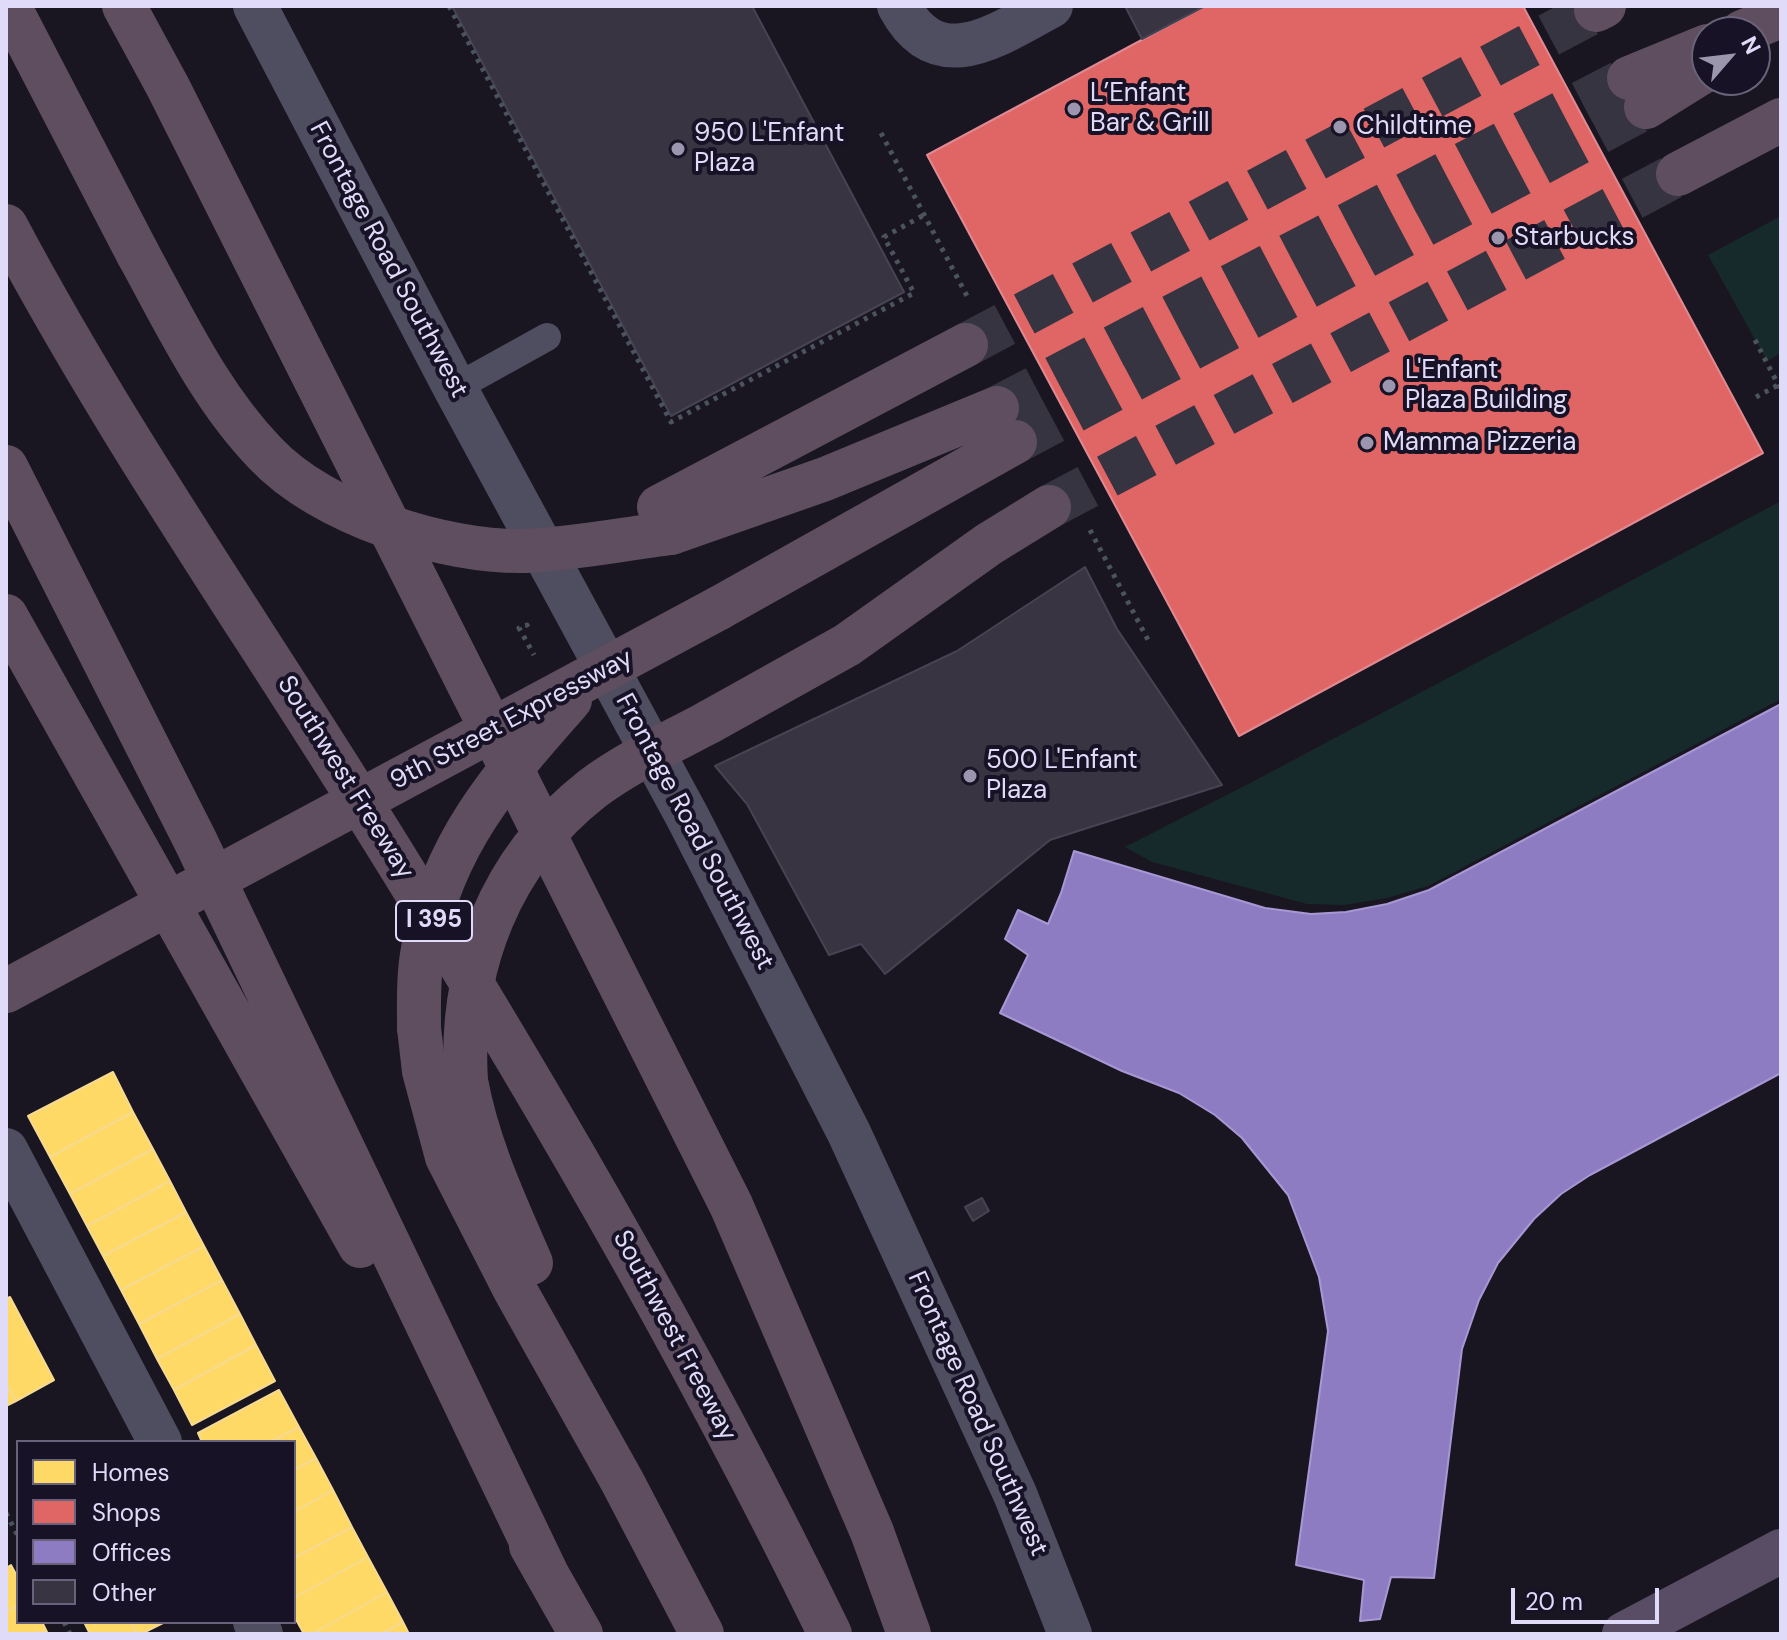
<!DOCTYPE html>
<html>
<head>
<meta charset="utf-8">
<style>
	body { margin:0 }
	#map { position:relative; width:1787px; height:1640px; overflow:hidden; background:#191621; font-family:"DM Sans",sans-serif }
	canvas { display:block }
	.frame { position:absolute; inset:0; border:8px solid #e1dbfa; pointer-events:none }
	.legend { position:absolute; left:16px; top:1440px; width:280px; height:184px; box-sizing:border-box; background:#171225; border:2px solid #68627a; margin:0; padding:10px 14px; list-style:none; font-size:24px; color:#e1dbfa }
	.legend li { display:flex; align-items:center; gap:16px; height:40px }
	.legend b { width:40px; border:2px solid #68627a }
	.north { position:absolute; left:1691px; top:16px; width:80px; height:80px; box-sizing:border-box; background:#171225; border:2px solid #68627a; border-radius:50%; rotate:62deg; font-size:22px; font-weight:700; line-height:32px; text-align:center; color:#e1dbfa }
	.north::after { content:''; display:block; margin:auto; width:28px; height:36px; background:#9b96ae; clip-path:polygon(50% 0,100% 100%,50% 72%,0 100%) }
	.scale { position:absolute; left:1511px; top:1588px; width:148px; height:36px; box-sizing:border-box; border:4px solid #e1dbfa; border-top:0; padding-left:10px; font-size:24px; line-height:28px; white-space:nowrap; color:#e1dbfa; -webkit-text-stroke:6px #171225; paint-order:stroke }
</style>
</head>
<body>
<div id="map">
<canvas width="1787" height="1640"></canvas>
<div class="frame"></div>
<ul class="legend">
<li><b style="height:22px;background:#ffd966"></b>Homes</li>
<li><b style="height:22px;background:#e06666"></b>Shops</li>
<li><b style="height:22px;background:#8e7cc3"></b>Offices</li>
<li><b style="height:22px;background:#383442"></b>Other</li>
</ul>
<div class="north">N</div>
<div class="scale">20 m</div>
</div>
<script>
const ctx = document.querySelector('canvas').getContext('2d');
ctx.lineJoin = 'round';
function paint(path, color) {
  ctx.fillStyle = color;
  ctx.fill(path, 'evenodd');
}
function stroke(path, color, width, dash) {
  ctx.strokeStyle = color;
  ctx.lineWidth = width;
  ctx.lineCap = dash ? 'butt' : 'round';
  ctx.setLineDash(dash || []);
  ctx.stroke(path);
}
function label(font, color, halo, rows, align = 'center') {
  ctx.font = font + ' "DM Sans",sans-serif';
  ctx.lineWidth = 8;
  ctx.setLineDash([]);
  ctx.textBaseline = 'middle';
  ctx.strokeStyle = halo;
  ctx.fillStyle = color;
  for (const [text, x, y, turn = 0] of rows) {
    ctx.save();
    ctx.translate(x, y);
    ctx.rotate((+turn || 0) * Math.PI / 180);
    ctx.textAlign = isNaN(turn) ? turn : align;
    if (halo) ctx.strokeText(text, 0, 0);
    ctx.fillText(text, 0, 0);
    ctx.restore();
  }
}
paint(new Path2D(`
	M1781 216V353L1767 361 1708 255Z
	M1781 501V699L1428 886 1387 898 1344 905 1307 904 1152 862 1125 847 1252 782Z`), '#162a2c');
const homes = new Path2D(`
	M113 1072 133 1112 50 1157 28 1116Z
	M133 1112 153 1149 70 1194 50 1157Z
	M153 1149 170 1181 87 1226 70 1194Z
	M170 1181 186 1212 103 1256 87 1226Z
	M186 1212 204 1246 121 1290 103 1256Z
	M204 1246 222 1280 139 1324 121 1290Z
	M222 1280 240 1314 157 1359 139 1324Z
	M10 1297 54 1380 16 1401 6 1383V1299Z
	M240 1314 256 1345 174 1390 157 1359Z
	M256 1345 275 1381 192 1425 174 1390Z
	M6 1383 16 1401 6 1406Z
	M279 1390 299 1427 270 1442H202L198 1433Z
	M299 1427 316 1458 294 1470V1442H270Z
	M316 1458 333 1490 294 1512V1470Z
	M333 1490 352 1527 294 1558V1512Z
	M352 1527 368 1557 294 1598V1558Z
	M368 1557 387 1592 312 1634H304L294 1616V1598Z
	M11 1565 18 1578V1606L6 1612V1568Z
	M387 1592 403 1622 381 1634H312Z
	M18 1606V1622H42L47 1632 6 1634V1612Z
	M84 1622H131L138 1634H90Z
	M131 1622H165L141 1634H138Z
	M403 1622 409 1634H381Z`);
paint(homes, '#ffd966');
stroke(homes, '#f6da92', 2);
const shops = new Path2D(`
	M1205 6H1523L1763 453 1239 736 927 155Z`);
paint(shops, '#e06666');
stroke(shops, '#e08992', 2);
const offices = new Path2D(`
	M1781 704V1073L1590 1175 1561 1194 1534 1219 1498 1263 1479 1300 1462 1349 1434 1578 1391 1577 1380 1619 1360 1621 1364 1580 1296 1565 1328 1331 1319 1277 1288 1195 1242 1138 1215 1115 1179 1093 1122 1071 1000 1013 1028 955 1005 939 1018 910 1048 924 1061 893 1074 851 1265 908 1311 914 1346 912 1387 904 1429 890Z`);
paint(offices, '#8e7cc3');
stroke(offices, '#a798d4', 2);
const building = new Path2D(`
	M452 6H752L904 292 671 416Z
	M1125 6H1205L1142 39Z
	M1085 567 1117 629 1222 785 1050 840 885 974 861 944 829 955 747 804 715 766 957 651Z
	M982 1198 989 1211 973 1221 965 1207Z`);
paint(building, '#383442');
stroke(building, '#464353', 2);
stroke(new Path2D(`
	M966 345 1596 10
	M997 408 1629 78
	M1015 442 1646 107
	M1049 507 1678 174`), '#373442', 44, [44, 22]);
stroke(new Path2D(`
	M449 6 671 422 914 293 884 237 924 215
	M881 133 968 298
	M1755 340 1781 390
	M1756 397 1780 384
	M1090 530 1148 640
	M528 627 527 625 519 628 534 655
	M6 1513 18 1536
	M64 1622 70 1634`), '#4b535f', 5, [4, 6]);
stroke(new Path2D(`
	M455 388 547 337`), '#4f4d60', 28);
stroke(new Path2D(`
	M899 6C938 79 998 34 1051 6
	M6 1150 160 1442
	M255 1622 261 1634`), '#4f4d60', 44);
stroke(new Path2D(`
	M255 6 455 388 687 816 849 1133 1015 1494 1070 1634`), '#4f4d60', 44);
stroke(new Path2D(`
	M1624 1634 1781 1551`), '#584d64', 44);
stroke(new Path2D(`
	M9 6 138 254
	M124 6 168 87 731 1205 872 1532 909 1634
	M1596 10 1604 6
	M1742 32 1781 16
	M1629 78 1707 46
	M1646 107 1707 69
	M1678 174 1781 120
	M6 226C110 422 236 604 354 792 525 1065 689 1344 830 1634
	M6 467 195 840 546 1572
	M659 507 966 345
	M671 533 825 479 997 408
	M719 608 1015 442
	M6 616 360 1246
	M709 722 847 645 989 544 1049 507
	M419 1028 424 1071 447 1157 515 1290 622 1481 702 1634
	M466 1081C478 1146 505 1203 531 1263
	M531 1546 581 1634`), '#5e4e60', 44);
stroke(new Path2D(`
	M138 254C176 323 210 396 265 453 322 514 444 553 526 551 574 549 623 539 671 533
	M6 991 719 608
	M419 1028C419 1002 418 975 423 949 443 843 501 778 570 700
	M466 1081C459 967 500 861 592 789 628 762 670 743 709 722`), '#5e4e60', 44);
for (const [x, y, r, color] of [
	[1074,109,8,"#9b96ae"],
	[1340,127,8,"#9b96ae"],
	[678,149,8,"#9b96ae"],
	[1498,238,8,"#9b96ae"],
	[1389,386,8,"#9b96ae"],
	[1367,443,8,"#9b96ae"],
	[970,776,8,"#9b96ae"]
]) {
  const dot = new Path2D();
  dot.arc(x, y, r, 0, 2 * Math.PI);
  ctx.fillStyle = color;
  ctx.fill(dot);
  stroke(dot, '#171225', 3);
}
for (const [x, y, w] of [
	[434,921,76]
]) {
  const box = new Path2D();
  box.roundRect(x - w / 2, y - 20, w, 40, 6);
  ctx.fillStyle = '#171225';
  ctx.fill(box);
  stroke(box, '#e1dbfa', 2);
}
label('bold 24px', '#e1dbfa', null, [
	["I 395",434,921]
]);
label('26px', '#e1dbfa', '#171225', [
	["L’Enfant",1090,94],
	["Bar & Grill",1090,124],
	["Childtime",1356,127],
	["950 L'Enfant",694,134],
	["Plaza",694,164],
	["Starbucks",1514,238],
	["L'Enfant",1405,371],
	["Plaza Building",1405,401],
	["Mamma Pizzeria",1383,443],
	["500 L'Enfant",986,761],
	["Plaza",986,791]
], 'left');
label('26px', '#e1dbfa', '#171225', [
	["Frontage Road Southwest",388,260,62],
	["9th Street Expressway",512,720,-28],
	["Southwest Freeway",345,778,58],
	["Frontage Road Southwest",694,832,62],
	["Southwest Freeway",674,1336,62],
	["Frontage Road Southwest",977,1414,66]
]);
</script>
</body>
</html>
